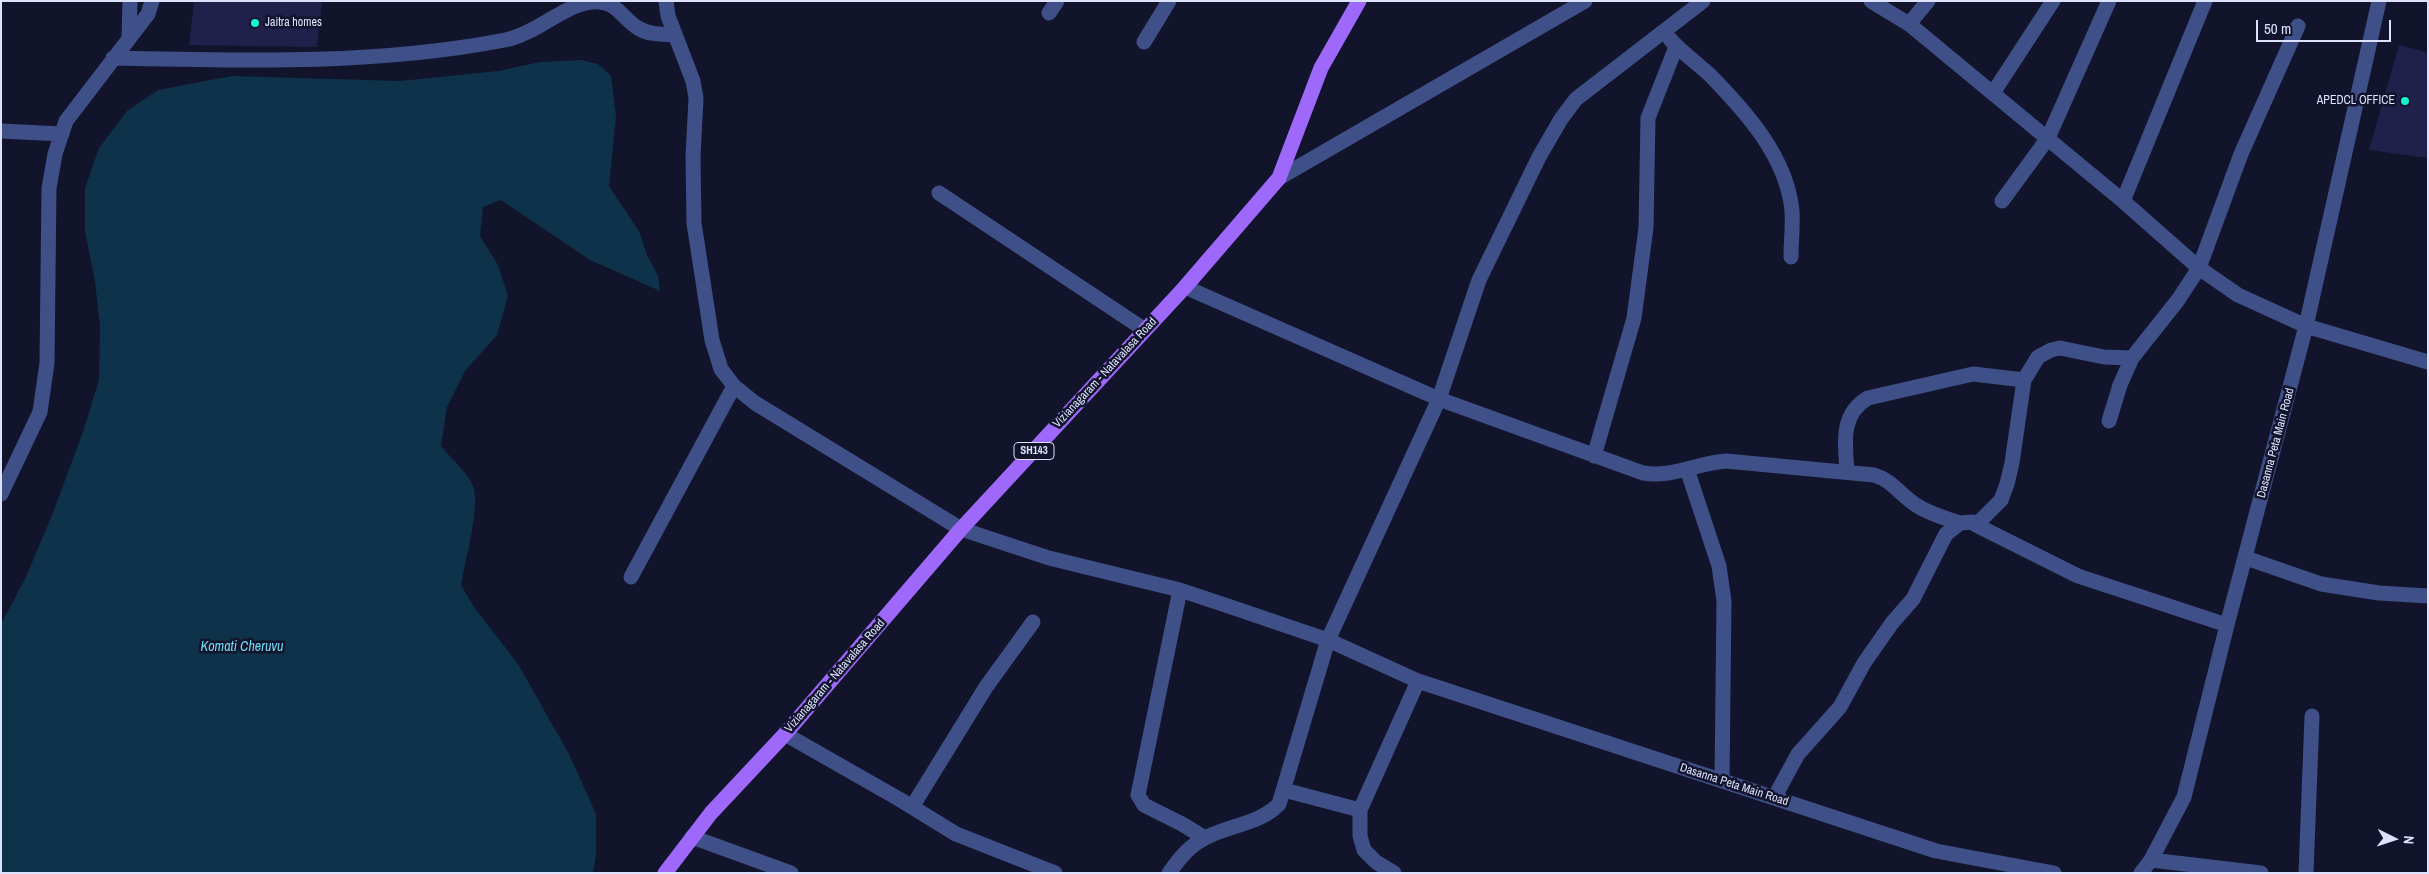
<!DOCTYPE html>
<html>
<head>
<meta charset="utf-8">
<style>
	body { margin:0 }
	#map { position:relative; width:2429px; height:874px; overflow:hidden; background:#12142b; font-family:"Archivo Narrow",sans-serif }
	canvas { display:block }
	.frame { position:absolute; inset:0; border:2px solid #dde2fe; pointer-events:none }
	.north { position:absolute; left:2369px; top:814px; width:50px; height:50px; -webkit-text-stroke:4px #12142b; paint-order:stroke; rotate:94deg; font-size:14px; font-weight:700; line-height:20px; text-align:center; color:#dde2fe }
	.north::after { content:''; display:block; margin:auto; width:18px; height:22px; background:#dde2fe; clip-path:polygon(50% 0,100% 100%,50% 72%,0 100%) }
	.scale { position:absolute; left:2256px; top:20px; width:135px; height:22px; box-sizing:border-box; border:2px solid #dde2fe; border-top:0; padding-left:6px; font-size:15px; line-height:18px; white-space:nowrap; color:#dde2fe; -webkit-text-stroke:4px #12142b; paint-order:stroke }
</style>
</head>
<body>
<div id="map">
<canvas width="2429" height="874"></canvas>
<div class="frame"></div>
<div class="north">N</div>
<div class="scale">50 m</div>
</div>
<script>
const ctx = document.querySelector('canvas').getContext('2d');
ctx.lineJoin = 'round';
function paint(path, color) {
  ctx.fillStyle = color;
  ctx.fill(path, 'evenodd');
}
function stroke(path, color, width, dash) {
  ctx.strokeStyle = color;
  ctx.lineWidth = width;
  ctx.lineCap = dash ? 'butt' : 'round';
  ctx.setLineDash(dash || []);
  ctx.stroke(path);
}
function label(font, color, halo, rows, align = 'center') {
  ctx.font = font + ' "Archivo Narrow",sans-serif';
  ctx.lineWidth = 5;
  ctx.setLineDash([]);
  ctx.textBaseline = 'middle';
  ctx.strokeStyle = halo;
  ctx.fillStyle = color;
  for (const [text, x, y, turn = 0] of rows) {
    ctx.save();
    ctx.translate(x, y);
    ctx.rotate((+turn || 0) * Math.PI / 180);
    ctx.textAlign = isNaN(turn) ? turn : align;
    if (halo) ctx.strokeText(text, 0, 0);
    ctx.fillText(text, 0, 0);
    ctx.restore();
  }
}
paint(new Path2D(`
	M581 60 598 64 611 76 616 116 609 186 639 231 647 255 658 276 660 291 590 260 501 200 483 207 480 236 498 265 508 296 497 335 465 371 447 407 441 446C451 459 470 474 474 489 479 512 465 561 461 585L474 607 518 664 569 754 596 814V854L593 873H1V624L26 577 52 515 83 432 99 380 100 326 95 281 85 231V188L99 148 127 111 158 90 232 76 400 81 498 71 540 62Z`), '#0d3249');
paint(new Path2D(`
	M194 1H322L317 47 189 45Z
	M2399 45 2428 53V158L2369 150Z`), '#1f214b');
stroke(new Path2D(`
	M666 1 668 16 693 81 696 98 693 157 694 223 712 340 721 369 734 386 755 403 961 529 1049 558 1180 590 1234 608 1328 640 1418 681 1936 851 2054 873
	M1871 1 1909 24 2123 201 2199 268 2238 295 2306 326 2428 362
	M1049 13 1057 1
	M1909 24 1928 1
	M129 38 130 1
	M1670 39C1682 53 1697 63 1710 75 1746 112 1787 157 1792 211 1793 226 1791 242 1791 257
	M1144 42 1169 1
	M113 58C244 61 376 65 505 40 536 34 564 5 591 2 618 0 620 17 638 28 649 35 663 34 675 35
	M1993 93 2053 1
	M1 131 62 134
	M1279 178 1585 1
	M939 193 1145 330
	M2002 201 2048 138 2109 1
	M2123 201 2205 1
	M1185 287 1439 399 1643 473C1672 478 1697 463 1726 461L1874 475C1892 480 1900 495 1916 505 1929 514 1945 518 1960 523
	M2109 421 2120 385 2132 358 2178 300 2199 268 2241 154 2298 26
	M1594 456 1634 318 1646 228 1648 118 1676 47
	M1687 469 1719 566 1724 601 1722 781
	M1847 471C1845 444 1840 414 1868 398L1973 374 2024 380
	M1 494 40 412 47 363 49 188 55 154 66 121 148 14 152 1
	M1976 525 2078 576 2227 625
	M2246 558 2321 584 2379 593 2428 596
	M631 577 734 386
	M1180 590 1138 795 1144 805 1182 824 1205 838
	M785 734 899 799 956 834 1055 873
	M1284 790 1360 810
	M1774 798 1798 754 1840 707 1864 663 1892 623 1913 599 1946 534 1960 523 1973 522 1976 525 2001 500 2007 484 2012 463 2024 380 2038 357 2051 350 2060 348 2104 357 2132 358
	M912 807 986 687 1033 622
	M692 837 791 873
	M2151 860 2261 873
	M1169 873C1179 859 1189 846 1205 838 1229 825 1260 824 1279 804L1328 640 1439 399 1479 280 1539 157 1561 119 1576 99 1703 1
	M1394 873 1376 862 1364 850 1360 836V810L1418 681
	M2141 873 2151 860 2184 797 2227 625 2306 326 2379 1
	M2306 873 2312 716`), '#3f4f88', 15);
stroke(new Path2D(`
	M665 873 711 813 785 734 961 529 1185 287 1279 178 1321 68 1359 1`), '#9e68fa', 15);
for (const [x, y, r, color] of [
	[255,23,5,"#10f6d3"],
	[2405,101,5,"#10f6d3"]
]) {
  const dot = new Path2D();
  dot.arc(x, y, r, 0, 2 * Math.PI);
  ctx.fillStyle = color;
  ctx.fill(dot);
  stroke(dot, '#12142b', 2);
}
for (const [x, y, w] of [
	[1034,451,40]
]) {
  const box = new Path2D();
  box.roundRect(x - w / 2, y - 8.5, w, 17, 4);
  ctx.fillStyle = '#12142b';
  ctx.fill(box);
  stroke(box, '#dde2fe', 1);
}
label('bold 11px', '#dde2fe', null, [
	["SH143",1034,451]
]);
label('12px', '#dde2fe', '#12142b', [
	["Jaitra homes",265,23],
	["APEDCL OFFICE",2395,101,"right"]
], 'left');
label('12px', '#dde2fe', '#12142b', [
	["Vizianagaram - Natavalasa Road",1105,373,-47],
	["Dasanna Peta Main Road",2276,443,-75],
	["Vizianagaram - Natavalasa Road",835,676,-49],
	["Dasanna Peta Main Road",1734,785,18]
]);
label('italic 14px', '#6fddfa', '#12142b', [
	["Komati Cheruvu",242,647]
]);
</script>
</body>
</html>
